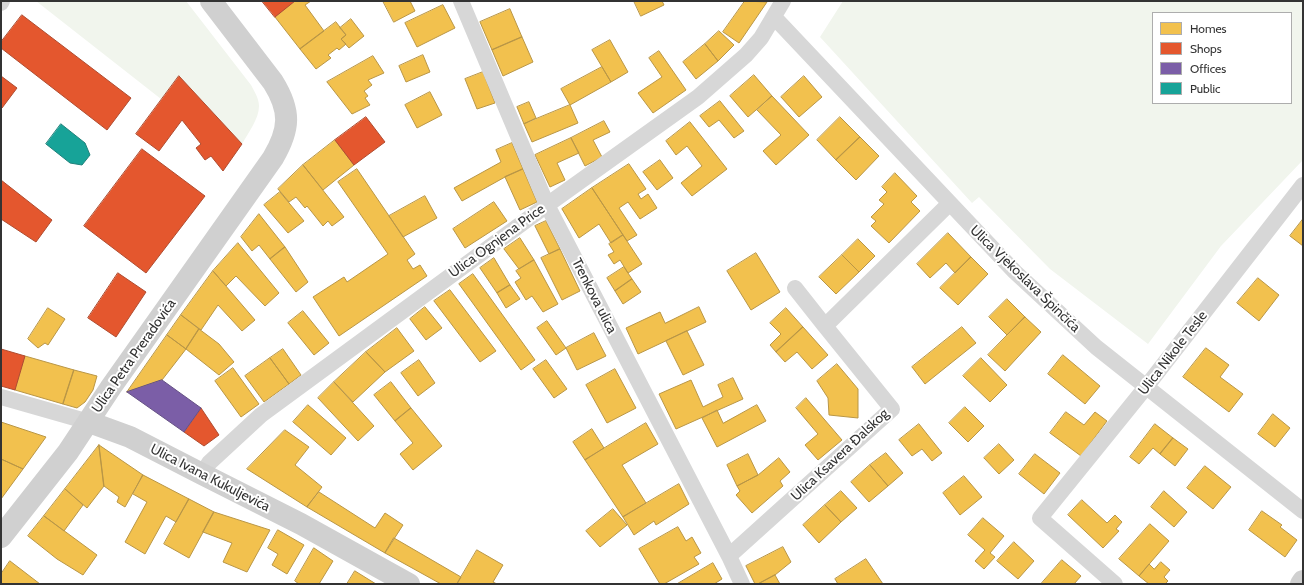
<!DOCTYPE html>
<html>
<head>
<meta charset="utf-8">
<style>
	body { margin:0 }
	#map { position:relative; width:1304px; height:585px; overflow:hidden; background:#fff; font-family:Cabin,sans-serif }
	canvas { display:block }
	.frame { position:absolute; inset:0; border:2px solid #333; pointer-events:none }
	.legend { position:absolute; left:1152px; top:12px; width:140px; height:92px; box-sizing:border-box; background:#fff; border:1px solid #adadad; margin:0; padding:5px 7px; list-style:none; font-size:12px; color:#333 }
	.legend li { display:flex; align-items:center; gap:8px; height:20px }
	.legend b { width:20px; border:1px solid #adadad }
</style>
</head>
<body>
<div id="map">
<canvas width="1304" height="585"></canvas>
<div class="frame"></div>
<ul class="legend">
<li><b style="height:11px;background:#f2c14e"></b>Homes</li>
<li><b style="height:11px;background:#e4572e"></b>Shops</li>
<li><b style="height:11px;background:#7b5ea7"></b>Offices</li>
<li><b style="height:11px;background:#17a398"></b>Public</li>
</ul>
</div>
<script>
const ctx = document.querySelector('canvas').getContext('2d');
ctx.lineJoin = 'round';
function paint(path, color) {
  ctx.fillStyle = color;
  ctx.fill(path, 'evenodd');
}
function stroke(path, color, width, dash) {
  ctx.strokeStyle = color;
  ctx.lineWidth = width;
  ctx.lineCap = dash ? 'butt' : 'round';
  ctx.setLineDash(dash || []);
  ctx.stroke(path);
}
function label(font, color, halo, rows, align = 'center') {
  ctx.font = font + ' Cabin,sans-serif';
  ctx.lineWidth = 4;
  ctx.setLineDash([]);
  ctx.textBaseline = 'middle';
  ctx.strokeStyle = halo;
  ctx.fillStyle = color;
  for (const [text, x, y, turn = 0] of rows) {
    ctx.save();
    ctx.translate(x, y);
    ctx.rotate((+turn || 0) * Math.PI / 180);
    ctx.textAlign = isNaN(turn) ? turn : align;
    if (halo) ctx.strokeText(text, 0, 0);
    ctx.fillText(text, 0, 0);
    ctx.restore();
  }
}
paint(new Path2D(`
	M36 1H186L251 85C254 91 259 98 259 106 259 119 248 133 242 144L179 76 161 99Z
	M843 1H1303V160L1221 246 1148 344 1050 269 979 197 972 203 820 37ZM1153 13H1291V103H1153Z`), '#f1f5ed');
const homes = new Path2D(`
	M295 1H311L305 5 324 31 300 49 275 17Z
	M383 1H410L415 11 394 22Z
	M634 1H662L664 5 641 16Z
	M745 1 767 2 739 43 723 32Z
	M443 5 455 28 417 47 405 23Z
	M510 9 522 37 492 50 480 22Z
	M351 19 364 36 349 48 341 39 346 35 340 28Z
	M336 22 346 35 341 39 346 44 339 50 337 48 328 55 331 58 316 69 300 49Z
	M719 31 734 45 718 61 705 44Z
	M522 37 533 62 503 76 492 50Z
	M610 40 628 72 611 82 592 50Z
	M705 44 718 61 696 79 683 62Z
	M659 51 686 90 653 113 638 93 662 77 649 58Z
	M423 55 430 72 406 82 399 66Z
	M373 56 384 73 368 80 372 85 364 91 368 96 365 98 370 105 352 114 327 82Z
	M602 67 611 82 570 105 561 89Z
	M483 72 495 103 477 109 465 79Z
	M754 75 772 96 748 117 730 96Z
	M804 76 822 97 799 117 781 97Z
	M430 92 442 115 417 128 405 105Z
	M772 96 809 135 776 165 763 151 781 135 757 110Z
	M720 101 744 131 734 138 719 120 709 127 700 116Z
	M529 102 536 118 524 124 517 107Z
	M570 105 578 123 532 142 524 124Z
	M840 117 860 137 836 160 817 140Z
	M604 121 610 132 593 140 602 157 585 166 571 138Z
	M690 122 727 169 692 196 681 183 702 166 687 146 676 155 666 141Z
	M860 137 879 156 856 180 836 160Z
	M571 138 579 153 557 163 565 180 550 187 535 155Z
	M335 140 354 165 323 190 303 165Z
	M512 143 523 169 505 177 462 201 454 188 501 162 496 150Z
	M660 160 673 178 657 190 643 172Z
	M629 164 646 189 638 194 641 199 648 194 657 208 640 219 628 202 619 208 637 235 627 241 592 188Z
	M303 165 344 217 332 226 328 221 323 226 307 206 305 208 296 197 289 202 278 189Z
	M357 169 415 254 407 260 413 269 420 265 427 276 339 336 313 297 344 277 347 282 388 254 338 182Z
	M523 169 537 202 520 210 505 177Z
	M895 173 917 196 911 202 920 211 889 243 871 226 876 221 871 217 884 204 879 200 887 192 882 187Z
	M592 188 623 235 611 243 599 224 579 238 562 209Z
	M280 192 304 221 288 233 264 205Z
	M425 196 437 218 403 237 389 216Z
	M494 202 507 221 465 248 453 229Z
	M259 214 285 247 270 259 259 245 252 251 241 237Z
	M1303 219V246L1290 236Z
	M546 221 560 249 549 254 535 226Z
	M948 233 971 257 955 273 946 263 930 278 917 264Z
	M623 235 642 264 628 273 620 260 614 264 608 255 614 252 609 244Z
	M520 238 534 260 519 269 504 249Z
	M858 239 875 256 859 272 842 255Z
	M238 243 279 293 265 306 236 276 226 286 213 271Z
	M285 247 308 282 296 292 270 259Z
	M560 249 580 291 562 300 541 258Z
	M756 253 780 292 751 310 727 271Z
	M842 255 859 272 836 294 819 277Z
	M971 257 988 274 958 305 940 288Z
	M494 258 510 285 497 293 480 268Z
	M534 260 558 304 543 312 532 296 526 300 515 282 521 278 516 271Z
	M624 267 632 279 615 291 607 278Z
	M213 271 255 320 242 331 218 305 201 330 181 315Z
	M473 274 535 360 521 370 459 284Z
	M1258 278 1279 295 1259 321 1237 303Z
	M632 279 641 292 623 304 615 291Z
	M510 285 520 299 506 308 497 293Z
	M450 290 496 351 480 362 434 301Z
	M1007 299 1025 317 1007 335 989 317Z
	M425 307 442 328 426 340 410 319Z
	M699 307 706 322 638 354 626 328 660 312 665 323Z
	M48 308 65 319 48 345 45 343 38 348 28 339Z
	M786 308 803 327 776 352 770 345 781 334 770 323Z
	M303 311 329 343 314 355 288 323Z
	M181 315 199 329 186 349 167 335Z
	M1025 317 1041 332 1005 371 988 355Z
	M547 321 566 348 556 355 537 328Z
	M803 327 828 355 812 369 797 352 785 362 776 352Z
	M962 327 976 343 925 384 912 367Z
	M397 328 414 351 385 372 366 352Z
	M199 329 219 344 234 362 219 375 186 349Z
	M687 331 704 365 683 375 666 341Z
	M594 333 606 356 577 370 566 348Z
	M167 335 186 349 162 380 127 392Z
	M1206 348 1229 365 1220 377 1243 394 1229 412 1183 377Z
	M283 349 301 375 289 384 270 358Z
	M366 352 385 372 353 402 334 382Z
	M1063 355 1100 386 1085 404 1048 374Z
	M25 356 74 370 63 404 15 390Z
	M270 358 289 384 264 402 245 376Z
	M981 358 1007 385 990 402 963 376Z
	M419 360 435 383 418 396 401 373Z
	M546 360 567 389 554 398 533 369Z
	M837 364 858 389V418L829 415 828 398 817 381Z
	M233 368 259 404 241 417 215 381Z
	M615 369 636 408 607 423 586 385Z
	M74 370 97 376 93 390 85 402 77 408 63 404Z
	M733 378 743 399 676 429 659 394 691 380 703 407 723 397 718 385Z
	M334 382 374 426 358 441 318 398Z
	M391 382 411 408 395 421 374 395Z
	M806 398 842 440 818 460 805 445 818 434 796 408Z
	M308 405 346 438 331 455 293 422Z
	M757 405 766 421 717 447 702 418 717 410 723 423Z
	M965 407 984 426 968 442 949 423Z
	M411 408 442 446 413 470 400 454 413 443 395 421Z
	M1066 412 1084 425 1095 412 1107 421 1081 456 1050 433Z
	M1273 414 1290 428 1275 447 1258 434Z
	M1 422 46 437 23 469 1 459Z
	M646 423 658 444 622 465 646 503 623 517 585 460Z
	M919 424 942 453 932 461 922 449 912 456 899 440Z
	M1155 424 1173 438 1160 454 1153 448 1139 464 1130 457Z
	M592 429 604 448 585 460 573 442Z
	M285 430 309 447 295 465 322 487 307 507 247 469Z
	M1173 438 1188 449 1175 466 1160 454Z
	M999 444 1014 460 999 474 984 458Z
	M99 445 143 475 125 507 117 502 119 497 104 486Z
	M99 445 104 486 87 508 65 489Z
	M886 453 903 473 888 486 870 465Z
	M748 454 758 475 737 486 727 465Z
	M1035 454 1060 473 1044 494 1019 474Z
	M779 458 790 472 780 481 783 486 752 513 736 495 740 491 737 486 758 475Z
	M1 459 23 469 1 499Z
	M870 465 888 486 869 502 851 482Z
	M1205 466 1231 487 1213 509 1187 488Z
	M143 475 189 499 176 522 166 516 145 554 125 542 147 502 133 494Z
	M964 476 982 497 960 515 943 493Z
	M679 484 689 504 656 525 654 521 634 535 623 517Z
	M65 489 83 505 64 531 44 516Z
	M841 491 857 508 841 522 825 505Z
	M1164 491 1187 512 1174 527 1151 507Z
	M319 492 375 528 385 513 403 525 385 553 307 507Z
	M189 499 214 512 189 558 164 544Z
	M1082 500 1107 523 1115 515 1122 522 1116 529 1119 531 1103 548 1068 515Z
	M825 505 841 522 819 543 803 525Z
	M613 509 627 525 600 547 586 531Z
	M1262 511 1282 525 1280 527 1297 540 1285 557 1249 530Z
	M214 512 270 530 247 572 223 562 232 543 203 532Z
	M44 516 97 555 83 575 57 559 28 536Z
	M983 518 1004 536 990 553 995 557 984 569 975 561 985 550 968 535Z
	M1150 524 1169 541 1139 576 1119 559Z
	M678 527 686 541 692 537 701 553 694 557 699 564 664 584H660L639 549Z
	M278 530 304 545 287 574 272 565 278 554 268 548Z
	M394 538 461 577 457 584H441L385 553Z
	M1014 542 1034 561 1018 579 997 561Z
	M783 547 791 562 775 575 758 584H755L746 566Z
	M314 548 333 561 319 584H299L295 581Z
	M477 550 503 565 493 582 497 584H457Z
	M866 559 883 584H838L835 579Z
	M1062 560 1081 576 1074 584H1041Z
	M10 561 40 584H1V574Z
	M1161 562 1170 570 1164 577 1168 581 1165 584H1149L1139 576 1149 564 1154 569Z
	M713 563 722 579 714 584H677Z
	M355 571 376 584H347Z
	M775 575 780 584H758Z`);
paint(homes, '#f2c14e');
stroke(homes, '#b99646', 1);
const shops = new Path2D(`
	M262 1H295L275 17Z
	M22 15 131 98 107 130 1 48V42Z
	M1 76 17 88 2 108 1 107Z
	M179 76 242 144 223 171 211 156 205 160 196 148 201 144 182 120 159 151 136 134Z
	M366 117 385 142 354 165 335 140Z
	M142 149 205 196 146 273 84 226Z
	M1 180 52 220 36 242 1 219Z
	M118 273 146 292 116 337 88 318Z
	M1 349 25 356 15 390 1 386Z
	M201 408 219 435 204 446 184 432Z`);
paint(shops, '#e4572e');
stroke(shops, '#af4c30', 1);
const offices = new Path2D(`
	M162 380 201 408 184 432 127 392Z`);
paint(offices, '#7b5ea7');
stroke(offices, '#655184', 1);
const public = new Path2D(`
	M61 124 85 143 90 155 82 165 70 163 46 144Z`);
paint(public, '#17a398');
stroke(public, '#1f817a', 1);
stroke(new Path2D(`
	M461 1 547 205 729 556 742 584
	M1 3 2 1
	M774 17 1015 272 1096 347 1303 511
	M795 288 825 326
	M1 397 89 422
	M202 474 209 463 261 415 547 205 698 97 746 55 761 38 783 1
	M729 556 892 409 825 326 950 203
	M1115 584 1040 518 1146 387 1303 185`), '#d7d7d7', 16);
stroke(new Path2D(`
	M89 422 130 437 202 474 301 524 409 584
	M1 537 68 452 111 387 273 158C290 129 291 111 273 82L211 1
	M1301 584 1303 581`), '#d0d0d0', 22);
label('14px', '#333', '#fff', [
	["Ulica Ognjena Price",497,241,-36],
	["Ulica Vjekoslava Špinčića",1025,279,44],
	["Trenkova ulica",594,296,63],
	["Ulica Nikole Tesle",1173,353,-52],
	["Ulica Petra Preradovića",134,356,-55],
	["Ulica Ksavera Đalskog",840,455,-43],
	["Ulica Ivana Kukuljevića",210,478,27]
]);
</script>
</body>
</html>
